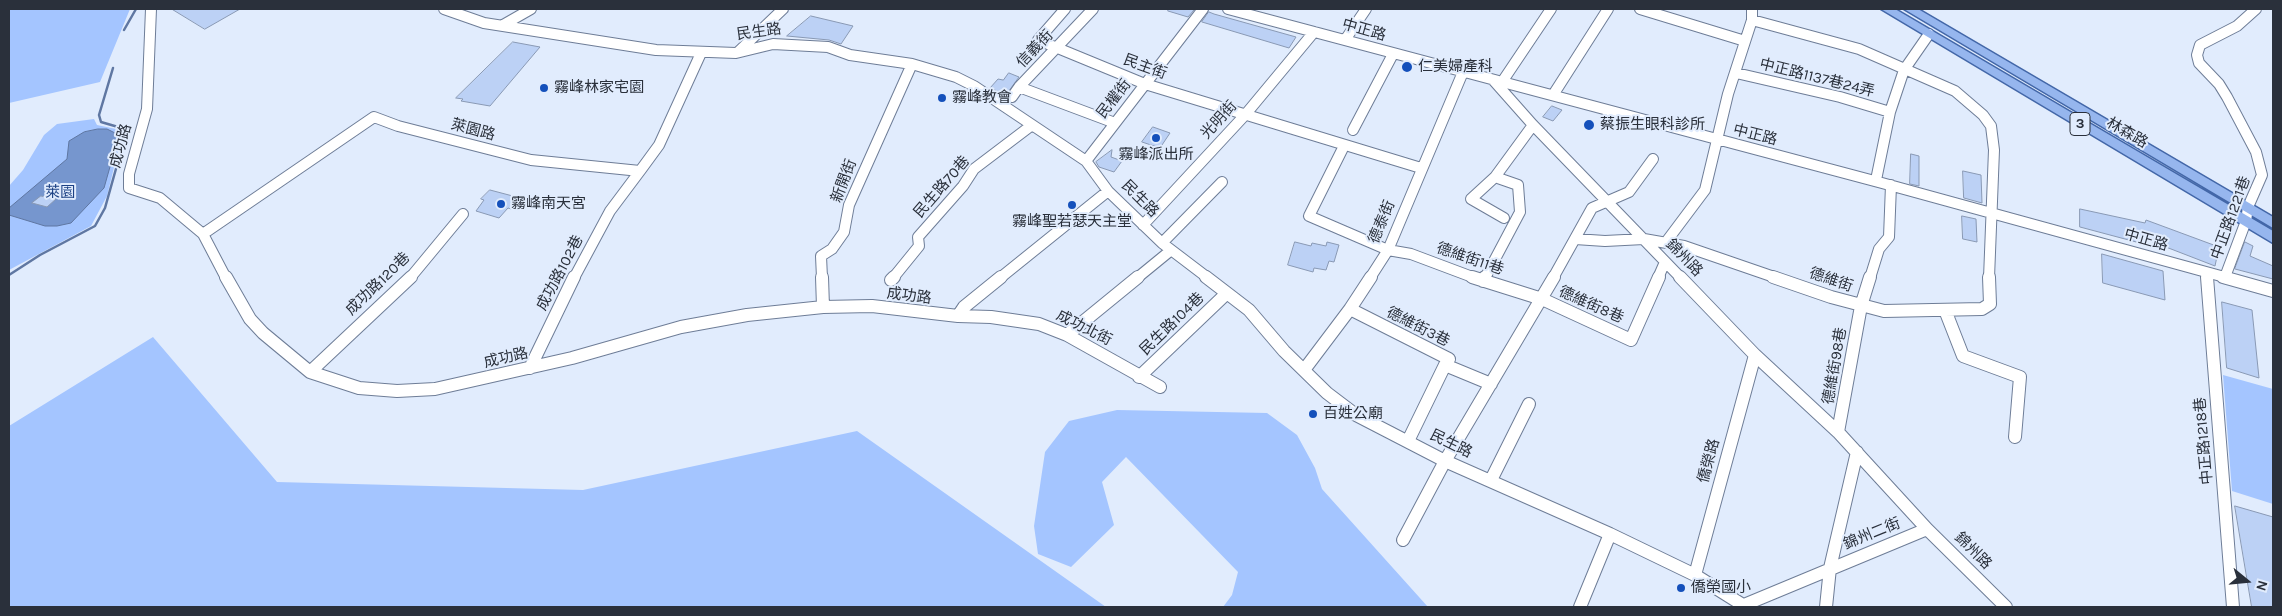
<!DOCTYPE html>
<html>
<head>
<meta charset="utf-8">
<style>
	body { margin:0 }
	#map { position:relative; width:2282px; height:616px; overflow:hidden; background:#e1ecfd; font-family:Karla,sans-serif }
	canvas { display:block }
	.frame { position:absolute; inset:0; border:10px solid #2a303b; pointer-events:none }
	.north { position:absolute; left:2222px; top:556px; width:50px; height:50px; -webkit-text-stroke:4px #e1ecfd; paint-order:stroke; rotate:107deg; font-size:14px; font-weight:700; line-height:20px; text-align:center; color:#2a303b }
	.north::after { content:''; display:block; margin:auto; width:18px; height:22px; background:#2a303b; clip-path:polygon(50% 0,100% 100%,50% 72%,0 100%) }
</style>
</head>
<body>
<div id="map">
<canvas width="2282" height="616"></canvas>
<div class="frame"></div>
<div class="north">N</div>
</div>
<script>
const ctx = document.querySelector('canvas').getContext('2d');
ctx.lineJoin = 'round';
function paint(path, color) {
  ctx.fillStyle = color;
  ctx.fill(path, 'evenodd');
}
function stroke(path, color, width, dash) {
  ctx.strokeStyle = color;
  ctx.lineWidth = width;
  ctx.lineCap = dash ? 'butt' : 'round';
  ctx.setLineDash(dash || []);
  ctx.stroke(path);
}
function label(font, color, halo, rows, align = 'center') {
  ctx.font = font + ' Karla,"Noto Sans TC",sans-serif';
  ctx.lineWidth = 4;
  ctx.setLineDash([]);
  ctx.textBaseline = 'middle';
  ctx.strokeStyle = halo;
  ctx.fillStyle = color;
  for (const [text, x, y, turn = 0] of rows) {
    ctx.save();
    ctx.translate(x, y);
    ctx.rotate((+turn || 0) * Math.PI / 180);
    ctx.textAlign = isNaN(turn) ? turn : align;
    if (halo) ctx.strokeText(text, 0, 0);
    ctx.fillText(text, 0, 0);
    ctx.restore();
  }
}
paint(new Path2D(`
	M9 9H130L100 82 9 103Z
	M94 119 97 125 116 129 122 135 107 196 91 226 9 270V186L23 170 44 135 57 124Z
	M153 337 277 482 583 490 857 431 1106 607H9V426Z
	M2223 375 2273 389V504L2232 491Z
	M1117 410 1267 413 1297 435 1315 468 1322 489 1428 607H1223L1232 595 1238 572 1126 457 1102 482 1114 525 1071 567 1038 554 1034 526 1045 452 1069 421Z`), '#a4c5ff');
const water = new Path2D(`
	M98 129H107L119 135 104 188 71 223 57 226H45L9 215V208L67 159 69 141 84 132Z`);
paint(water, '#7696ce');
stroke(water, '#5f77a2', 1);
stroke(new Path2D(`
	M124 30 136 9
	M9 275 40 255 95 226 105 208 126 133 125 129 101 122 99 115 113 68`), '#5f77a2', 2.5);
const building = new Path2D(`
	M172 9H240L205 29Z
	M1169 9H1190L1194 10 1188 17 1168 11Z
	M1209 12 1214 14 1296 37 1289 48 1202 22Z
	M811 16 853 26 841 44 829 40 787 36Z
	M513 42 540 47 490 106 461 101 463 99 456 98Z
	M1009 73 1019 77 1006 95 990 88 998 79 1003 80Z
	M1552 106 1562 110 1553 121 1543 117Z
	M1153 127 1170 133 1160 148 1142 142Z
	M1112 150 1111 157 1122 161 1114 172 1099 167 1096 162Z
	M1911 154 1919 156V186L1910 184Z
	M1963 171 1981 175 1982 203 1964 198Z
	M490 190 524 199 515 210 508 208 499 218 476 211 484 200 481 199Z
	M41 196 56 199 47 207 32 203Z
	M2080 209 2145 223 2146 220 2219 247 2215 266 2140 237V243L2080 227Z
	M1962 216 1976 219 1977 242 1963 239Z
	M1295 242 1311 246 1312 243 1326 246 1327 242 1339 245 1334 262 1329 261 1326 270 1314 268 1313 272 1288 265Z
	M2245 242 2253 246 2250 256 2273 266V279L2235 269Z
	M2102 254 2163 271 2165 300 2103 283Z
	M2222 302 2252 310 2259 378 2227 368Z
	M2235 506 2273 517V607H2252Z`);
paint(building, '#bcd1f5');
stroke(building, '#8999b4', 1);
const minorFar1 = new Path2D(`
	M151 9 147 109 129 174V188L160 198 203 234 226 278
	M444 9 484 23 656 50 736 53 773 44 828 47 850 55 912 64 956 77 974 86 1086 161 1108 191 1162 243 1208 278
	M1065 9 1038 40 1145 84 1421 168
	M1228 9 1882 183 2228 278
	M1640 9 1745 41
	M1752 20 1859 49 1955 91 1983 115 1991 126 1994 150 1989 278
	M503 25 531 9
	M1345 40 1366 9
	M738 52 783 9
	M1736 73 1840 97 1890 112
	M1494 81 1533 125 1681 278
	M1502 82 1551 9
	M1019 87 1115 123
	M1553 95 1608 9
	M1012 97 1019 87 1093 9
	M1353 130 1393 54
	M1344 146 1309 216 1388 250 1411 254 1475 278
	M1086 161 1203 9
	M1876 180 1890 112 1904 70 1929 34
	M1504 218 1471 199 1495 177 1533 125
	M1143 225 1245 115 1314 32
	M203 234 374 117 398 126 531 160 640 171 659 145 701 53
	M1575 239 1605 241 1644 239 1684 246 1777 278
	M1666 242 1705 190 1728 94 1752 20V9
	M1162 243 1222 182
	M2207 273V278
	M2225 277 2246 221 2248 207 2262 175 2256 152 2227 97 2219 84 2199 63 2197 55 2200 45 2237 26 2256 9
	M410 278 463 214
	M574 278 610 211 640 171
	M822 278 821 256 832 249 844 232 849 205 912 64
	M893 278 919 246 918 237 963 186 974 169 1032 125
	M1000 278 1108 191
	M1137 278 1170 251
	M1370 278 1388 250 1463 72
	M1485 278 1520 212 1518 185 1495 177
	M1553 278 1592 208 1629 192 1653 159
	M1658 278 1665 262
	M1870 278 1879 249 1889 237 1891 185`);
const minor = new Path2D(`
	M226 277 250 319 263 333 310 372 359 388 397 391 435 389 572 358 681 327 747 315 823 307 872 306 958 316 991 317 1039 324 1067 335 1160 387
	M822 277 823 307
	M1206 277 1249 310 1284 351 1327 393 1356 415 1445 461 1610 534 1695 575 1746 607
	M1472 277 1542 299 1631 340 1659 277
	M1680 277 1755 355 1838 432 1927 529 2006 607
	M1773 277 1831 297 1884 311 1982 309 1990 304 1989 277
	M2207 277 2233 607
	M2223 277 2273 291
	M891 280 894 277
	M1483 281 1485 277
	M1350 309 1449 359 1445 365 1491 384
	M1945 310 1963 356 2020 377 2015 437
	M958 316 964 307 1001 277
	M1067 335 1138 277
	M530 368 574 277
	M1304 370 1350 309 1371 277
	M310 372 411 277
	M1139 377 1226 294
	M1838 432 1861 306 1870 277
	M1408 441 1445 365
	M1491 480 1529 404
	M1403 540 1445 461 1554 277
	M1695 575 1755 355
	M1744 605 1927 529
	M1580 607 1610 534
	M1826 607 1830 568 1857 452`);
const major = new Path2D(`
	M1881 9H1895L2273 231V243Z
	M1904 9H1918L2273 217V228Z`);
stroke(minorFar1, '#6e7d97', 12);
stroke(minor, '#6e7d97', 14);
stroke(major, '#4367a8', 3);
stroke(minorFar1, '#fff', 10);
stroke(minor, '#fff', 12);
paint(major, '#96b6ee');
for (const [x, y, r, color] of [
	[1407,67,6,"#1450bb"],
	[544,88,5,"#1450bb"],
	[942,98,5,"#1450bb"],
	[1589,125,6,"#1450bb"],
	[1156,138,5,"#1450bb"],
	[501,204,5,"#1450bb"],
	[1072,205,5,"#1450bb"],
	[1313,414,5,"#1450bb"],
	[1681,588,5,"#1450bb"]
]) {
  const dot = new Path2D();
  dot.arc(x, y, r, 0, 2 * Math.PI);
  ctx.fillStyle = color;
  ctx.fill(dot);
  stroke(dot, '#e1ecfd', 2);
}
for (const [x, y, w] of [
	[2080,124,20]
]) {
  const box = new Path2D();
  box.roundRect(x - w / 2, y - 11.5, w, 23, 4);
  ctx.fillStyle = '#e1ecfd';
  ctx.fill(box);
  stroke(box, '#2a303b', 1);
}
label('bold 14px', '#2a303b', null, [
	["3",2080,124]
]);
label('15px', '#2a303b', '#e1ecfd', [
	["中正路",1364,30,16],
	["民生路",759,32,-8],
	["信義街",1035,49,-46],
	["民主街",1145,67,20],
	["中正路1137巷24弄",1817,78,14],
	["民權街",1114,99,-52],
	["光明街",1219,120,-48],
	["萊園路",473,130,15],
	["林森路",2127,133,30],
	["中正路",1755,135,14],
	["成功路",121,146,-75],
	["新開街",844,181,-69],
	["民生路70巷",942,187,-49],
	["民生路",1140,199,45],
	["中正路1221巷",2231,218,-70],
	["德泰街",1382,222,-67],
	["中正路",2146,240,16],
	["錦州路",1684,258,46],
	["德維街11巷",1470,259,19],
	["成功路102巷",560,273,-62],
	["德維街",1831,280,19],
	["成功路120巷",378,284,-44],
	["成功路",909,296,7],
	["德維街8巷",1591,305,24],
	["民生路104巷",1172,324,-44],
	["德維街3巷",1418,327,27],
	["成功北街",1084,328,27],
	["成功路",506,358,-13],
	["德維街98巷",1835,366,-80],
	["中正路1218巷",2204,441,-95],
	["民生路",1451,444,26],
	["僑榮路",1709,461,-75],
	["錦州二街",1872,534,-22],
	["錦州路",1973,551,45]
]);
label('15px', '#2a303b', '#e1ecfd', [
	["仁美婦產科",1418,67],
	["霧峰林家宅園",554,88],
	["霧峰教會",952,98],
	["蔡振生眼科診所",1600,125],
	["霧峰派出所",1156,155,"center"],
	["霧峰南天宮",511,204],
	["霧峰聖若瑟天主堂",1072,222,"center"],
	["百姓公廟",1323,414],
	["僑榮國小",1691,588]
], 'left');
label('15px', '#1c4184', '#e1ecfd', [
	["萊園",60,193]
]);
</script>
</body>
</html>
